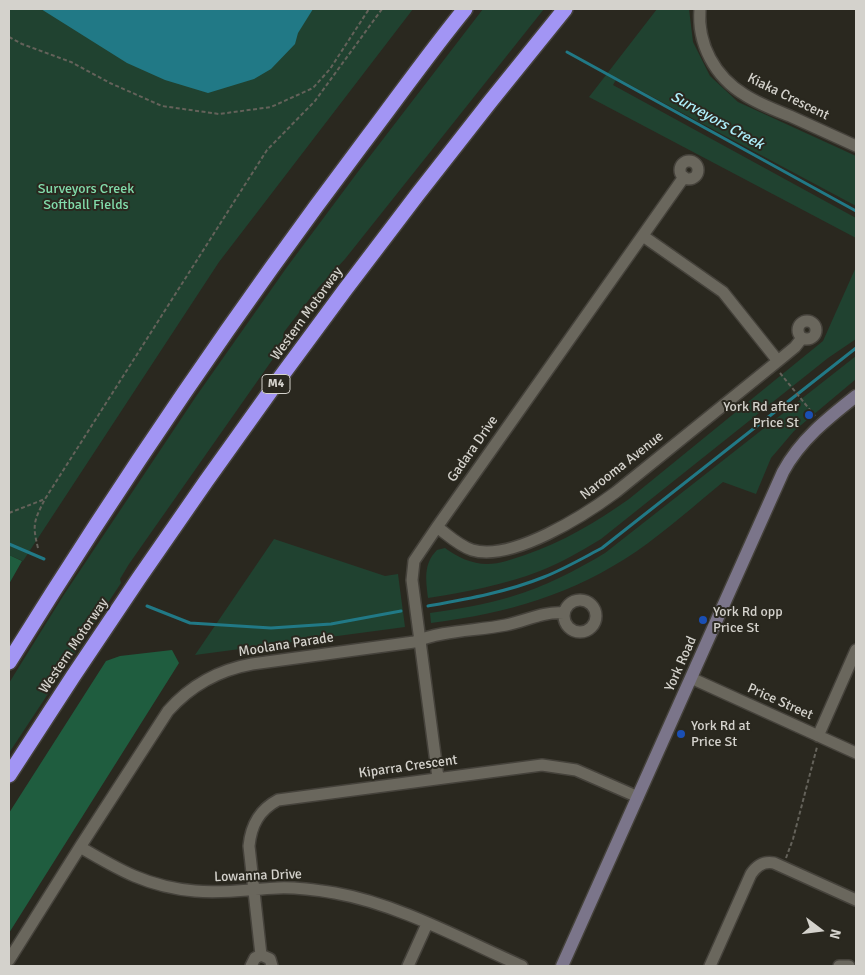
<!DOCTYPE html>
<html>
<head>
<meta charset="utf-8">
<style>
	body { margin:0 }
	#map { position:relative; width:865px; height:975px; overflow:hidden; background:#2a281f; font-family:Signika,sans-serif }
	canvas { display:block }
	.frame { position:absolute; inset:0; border:10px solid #d4d2cc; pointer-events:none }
	.north { position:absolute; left:795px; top:905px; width:50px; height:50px; -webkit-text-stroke:4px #2a281f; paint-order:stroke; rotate:105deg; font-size:14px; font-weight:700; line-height:20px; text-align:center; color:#d4d2cc }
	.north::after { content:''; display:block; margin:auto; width:18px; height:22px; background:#d4d2cc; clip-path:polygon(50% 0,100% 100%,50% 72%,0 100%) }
</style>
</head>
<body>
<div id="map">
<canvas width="865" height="975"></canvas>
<div class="frame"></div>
<div class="north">N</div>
</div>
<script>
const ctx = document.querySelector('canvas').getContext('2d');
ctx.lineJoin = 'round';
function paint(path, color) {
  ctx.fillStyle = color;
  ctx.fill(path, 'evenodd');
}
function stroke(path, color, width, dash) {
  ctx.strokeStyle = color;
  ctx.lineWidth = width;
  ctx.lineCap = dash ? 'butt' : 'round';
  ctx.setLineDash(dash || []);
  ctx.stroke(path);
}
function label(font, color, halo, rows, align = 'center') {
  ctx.font = font + ' Signika,sans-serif';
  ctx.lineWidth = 4;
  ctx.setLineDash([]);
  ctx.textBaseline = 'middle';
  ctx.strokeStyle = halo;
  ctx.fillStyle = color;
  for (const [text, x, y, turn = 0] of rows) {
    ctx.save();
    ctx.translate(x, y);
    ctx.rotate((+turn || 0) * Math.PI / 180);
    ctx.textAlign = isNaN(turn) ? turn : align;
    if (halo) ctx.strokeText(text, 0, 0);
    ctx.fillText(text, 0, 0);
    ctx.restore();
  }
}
paint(new Path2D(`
	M9 9H413L219 262 23 561 9 555Z
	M483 9H544L345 259 318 288 284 332 282 346 129 564 120 579 121 583 9 753V683L63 596 197 395 287 267 357 173Z
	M657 9H689L693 42 710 76 738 102 856 156V206L617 78 613 85 856 218V238L589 97Z
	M856 267V339L828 358 601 539C581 551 561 563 540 571 504 585 466 592 428 598 426 580 423 564 437 550L445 548C457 557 472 564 487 564 500 564 513 559 525 555 563 542 596 522 629 499L823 341Z
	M856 356V379L794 431 771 458 756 494 723 482C695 505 667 530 637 551 572 595 508 613 431 623L430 613C457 609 484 605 510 597 544 587 575 571 605 553Z
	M274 539 385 576 398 574 405 627 195 655Z`), '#204230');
paint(new Path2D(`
	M9 555 22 561 9 584Z
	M172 650 179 663 9 933V813L106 661 120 656Z`), '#1f5d3f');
paint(new Path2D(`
	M41 9H313L298 33 295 44 271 69 254 79 208 93 165 80 127 63Z`), '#217986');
stroke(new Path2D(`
	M567 52 856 211
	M9 544 44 559
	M147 606 190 623 271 628 331 624 401 611
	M428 606C467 599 507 592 544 577 564 569 583 558 602 548L856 348`), '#217986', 3);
const street = new Path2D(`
	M700 9C697 44 715 77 745 95 759 104 775 110 790 116 812 126 834 136 856 146
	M680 170a9 9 0 1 1 18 0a9 9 0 1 1-18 0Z
	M643 236 723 292 778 361
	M798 330a9 9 0 1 1 18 0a9 9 0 1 1-18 0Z
	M437 527C448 535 459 546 472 550 512 562 585 515 616 492L778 361 795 347 802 338
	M564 616a16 16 0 1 1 32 0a16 16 0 1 1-32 0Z
	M691 678 856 753
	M818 736 856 650
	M438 778 412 580 414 561 437 527 684 177
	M80 847C119 870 148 887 195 891 223 894 251 889 278 888 297 887 316 890 335 893 398 904 463 940 522 966
	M261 955 249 846C251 825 259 810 278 800L542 765 576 770 638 797
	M9 960 80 847 168 711C190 686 219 670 252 664L414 642C443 630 476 631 506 625 526 621 543 611 564 613
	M251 966 255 958 261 955 270 959 272 966
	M408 966 427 924
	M710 966 751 874C757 865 764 861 774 863L856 900
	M839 966H849`);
const secondary = new Path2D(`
	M562 966 783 472C800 440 828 418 856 396`);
const highway = new Path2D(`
	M9 662C119 485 236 312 361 146 396 100 429 53 465 9
	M9 775C179 509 365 253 565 9`);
stroke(street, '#45423b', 14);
stroke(secondary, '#45423b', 15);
stroke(highway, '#45423b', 18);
stroke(new Path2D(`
	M9 37 22 44 71 62 110 83 162 106 219 114 271 107 313 88 330 69 369 9
	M780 373 815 416
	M9 513 45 499 267 150 315 101 382 9
	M38 548C32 524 34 521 45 499
	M786 858 793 839 817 747`), '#64625a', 2, [4, 2.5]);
stroke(street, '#6a675d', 11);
stroke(secondary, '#7b758a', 12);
stroke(highway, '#a295f4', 15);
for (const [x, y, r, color] of [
	[809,415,5,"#1a4fb4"],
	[703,620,5,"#1a4fb4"],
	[681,734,5,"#1a4fb4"]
]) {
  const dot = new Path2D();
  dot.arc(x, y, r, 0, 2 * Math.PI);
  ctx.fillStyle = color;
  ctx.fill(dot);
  stroke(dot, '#2a281f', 2);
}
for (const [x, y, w] of [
	[276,384,28]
]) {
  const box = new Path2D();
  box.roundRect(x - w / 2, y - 9.5, w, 19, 4);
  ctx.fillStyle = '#2a281f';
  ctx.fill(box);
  stroke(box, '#d4d2cc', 1);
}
label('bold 12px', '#d4d2cc', null, [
	["M4",276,384]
]);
label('14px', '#d4d2cc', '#2a281f', [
	["Kiaka Crescent",788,97,26],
	["Western Motorway",307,314,-54],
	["Gadara Drive",473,449,-55],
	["Narooma Avenue",622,466,-38],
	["Moolana Parade",286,645,-9],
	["Western Motorway",74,646,-56],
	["York Road",681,664,-66],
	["Price Street",780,702,24],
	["Kiparra Crescent",408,767,-8],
	["Lowanna Drive",258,876,-2]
]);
label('14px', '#82dcab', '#2a281f', [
	["Surveyors Creek",86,189],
	["Softball Fields",86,205]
]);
label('14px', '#d4d2cc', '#2a281f', [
	["York Rd after",799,407,"right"],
	["Price St",799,423,"right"],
	["York Rd opp",713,612],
	["Price St",713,628],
	["York Rd at",691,726],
	["Price St",691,742]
], 'left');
label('italic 15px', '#aeeffb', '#2a281f', [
	["Surveyors Creek",717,121,29]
]);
</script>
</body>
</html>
